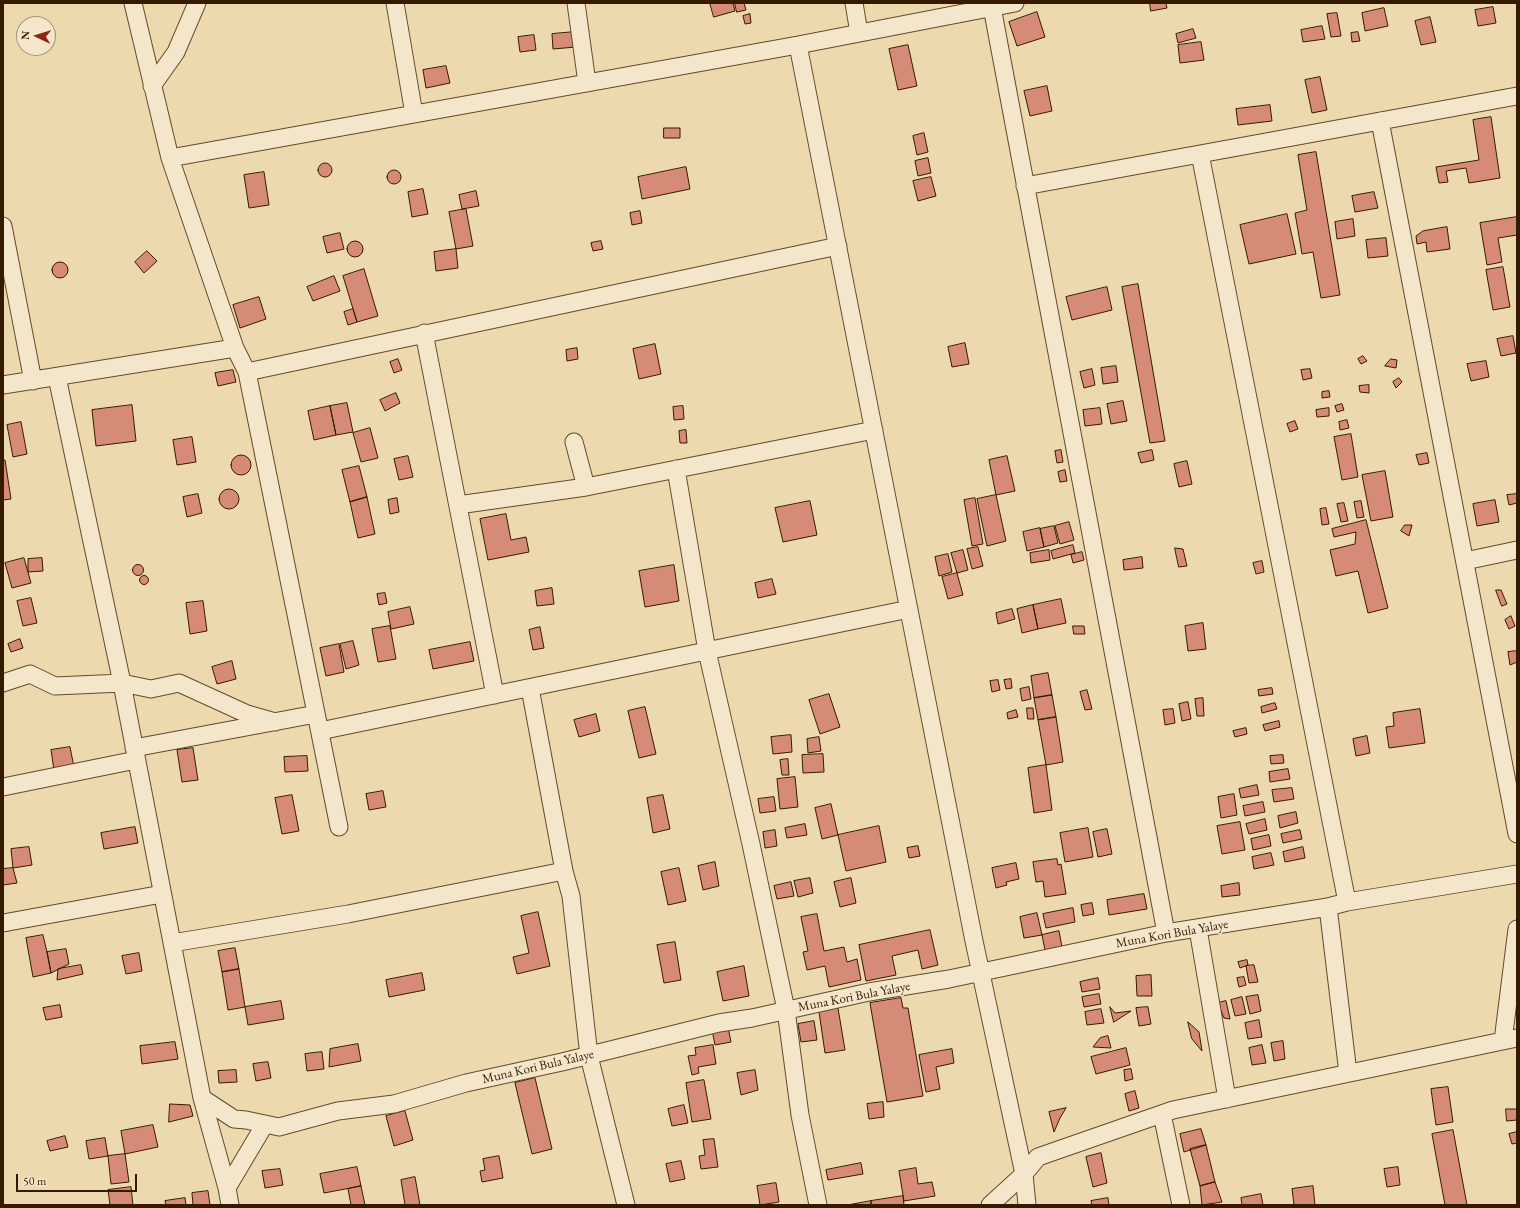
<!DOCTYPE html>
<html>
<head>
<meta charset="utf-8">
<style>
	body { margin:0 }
	#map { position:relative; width:1520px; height:1208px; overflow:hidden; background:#edd9ae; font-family:"EB Garamond",serif }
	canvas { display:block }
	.frame { position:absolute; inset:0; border:4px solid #361a00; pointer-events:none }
	.north { position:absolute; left:16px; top:16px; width:40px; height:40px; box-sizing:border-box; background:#f3e6ca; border:1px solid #a79479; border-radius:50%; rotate:274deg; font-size:11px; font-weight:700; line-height:16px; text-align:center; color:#361a00 }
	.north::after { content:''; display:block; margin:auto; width:14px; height:18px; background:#8f2418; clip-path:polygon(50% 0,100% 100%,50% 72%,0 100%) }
	.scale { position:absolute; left:16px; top:1174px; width:121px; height:18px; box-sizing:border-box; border:2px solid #361a00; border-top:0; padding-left:5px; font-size:12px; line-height:14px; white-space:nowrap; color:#361a00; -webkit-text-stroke:3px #f3e6ca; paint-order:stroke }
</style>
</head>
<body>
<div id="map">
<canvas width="1520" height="1208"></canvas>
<div class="frame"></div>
<div class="north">N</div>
<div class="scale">50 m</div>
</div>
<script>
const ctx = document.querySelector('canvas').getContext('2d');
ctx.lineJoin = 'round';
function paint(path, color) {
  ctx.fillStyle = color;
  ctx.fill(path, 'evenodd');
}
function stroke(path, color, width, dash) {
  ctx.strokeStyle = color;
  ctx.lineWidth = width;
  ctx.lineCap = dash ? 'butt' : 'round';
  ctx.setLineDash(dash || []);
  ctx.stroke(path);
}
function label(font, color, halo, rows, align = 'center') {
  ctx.font = font + ' "EB Garamond",serif';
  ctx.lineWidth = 3;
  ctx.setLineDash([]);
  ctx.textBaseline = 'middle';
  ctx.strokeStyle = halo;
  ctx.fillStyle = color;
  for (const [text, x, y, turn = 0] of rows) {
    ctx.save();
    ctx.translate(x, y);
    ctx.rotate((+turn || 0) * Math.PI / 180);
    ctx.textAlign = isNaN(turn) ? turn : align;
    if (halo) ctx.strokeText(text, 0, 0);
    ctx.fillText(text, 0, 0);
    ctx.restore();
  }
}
const building = new Path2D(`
	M710 3H733L735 11 714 17Z
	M735 3H744L746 10 737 12Z
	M1150 3H1166L1167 8 1151 11Z
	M1493 7 1496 23 1478 26 1475 10Z
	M1384 8 1388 26 1365 31 1362 13Z
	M1037 12 1045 37 1017 46 1009 22Z
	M1337 13 1341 36 1331 37 1327 14Z
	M750 14 751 23 745 24 743 16Z
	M1430 17 1436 42 1421 45 1415 21Z
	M1322 26 1325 39 1303 42 1301 30Z
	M1193 29 1196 38 1178 43 1176 34Z
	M575 32 576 47 553 49 552 34Z
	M1358 32 1360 41 1352 42 1351 33Z
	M534 35 536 50 520 52 518 37Z
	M1201 42 1204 60 1180 63 1178 45Z
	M908 45 917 86 898 90 889 49Z
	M446 66 450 83 426 88 423 70Z
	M1320 77 1327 110 1312 113 1305 80Z
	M1047 86 1052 111 1030 116 1024 91Z
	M1270 105 1272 121 1238 125 1236 109Z
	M1491 117 1500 178 1469 183 1466 168 1446 171 1448 182 1439 183 1436 167 1479 160 1473 120Z
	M664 128H680V138H664Z
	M924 133 928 152 917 155 913 136Z
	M1316 152 1340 295 1321 298 1313 252 1302 254 1295 213 1307 210 1298 155Z
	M928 158 931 173 918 176 915 161Z
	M318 170a7 7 0 1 1 14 0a7 7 0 1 1-14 0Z
	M686 167 690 189 642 199 638 177Z
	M387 177a7 7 0 1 1 14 0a7 7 0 1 1-14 0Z
	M264 172 269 205 249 208 244 175Z
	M931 177 936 196 918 201 913 181Z
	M423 189 428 214 412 217 408 192Z
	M476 191 479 206 462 209 459 195Z
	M1374 192 1378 208 1355 212 1352 196Z
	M466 209 473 246 456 249 449 212Z
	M640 211 642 223 632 225 630 213Z
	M1287 214 1296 254 1249 264 1240 225Z
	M1517 217V235L1498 238 1502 262 1487 265 1480 223Z
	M1353 219 1355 236 1337 239 1335 222Z
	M1447 227 1450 249 1427 252 1426 242 1417 244 1416 236 1423 231Z
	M340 233 344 249 327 253 323 237Z
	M1386 238 1388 256 1368 258 1366 240Z
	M601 241 603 249 593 251 591 243Z
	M347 249a8 8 0 1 1 16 0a8 8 0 1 1-16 0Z
	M456 249 458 268 436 271 434 252Z
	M147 251 157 261 144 273 135 262Z
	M52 270a8 8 0 1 1 16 0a8 8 0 1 1-16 0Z
	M1503 267 1510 307 1493 310 1486 270Z
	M364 269 378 316 357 322 343 276Z
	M334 276 340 291 313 301 307 287Z
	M1138 284 1165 441 1150 443 1122 287Z
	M1107 287 1112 310 1072 320 1066 297Z
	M259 297 266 319 240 328 233 305Z
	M353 309 357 322 348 325 344 312Z
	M1513 336 1516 353 1501 356 1497 339Z
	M965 343 969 364 952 367 948 347Z
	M655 344 661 374 639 379 633 349Z
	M577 348 578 359 567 361 566 350Z
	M1363 356 1367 361 1361 364 1358 359Z
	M398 359 402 370 394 373 390 362Z
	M1391 359 1397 360 1396 368 1385 366Z
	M1486 361 1489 377 1471 381 1467 364Z
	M1116 366 1118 382 1103 384 1101 368Z
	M1092 369 1095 385 1084 388 1080 372Z
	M1310 369 1312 378 1303 380 1301 370Z
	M233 370 236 382 218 386 215 373Z
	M1399 378 1402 382 1396 388 1393 382Z
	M1369 385V393L1360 392 1359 386Z
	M1329 391 1330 397 1322 398V392Z
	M396 393 400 403 385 411 380 400Z
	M1123 401 1127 421 1111 424 1107 404Z
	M347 403 353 432 336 435 330 406Z
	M1342 404 1344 410 1337 412 1335 406Z
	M132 405 136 441 96 446 92 410Z
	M330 406 336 435 314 440 308 411Z
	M683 406 684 419 674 420 673 407Z
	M1100 408 1102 424 1085 426 1083 410Z
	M1329 408V416L1317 417 1316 410Z
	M1347 420 1349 428 1340 430 1339 422Z
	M1295 421 1298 429 1290 432 1287 424Z
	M21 422 27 454 13 457 7 425Z
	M370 428 378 458 361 462 353 433Z
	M686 430 687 443H680L679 431Z
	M1351 434 1358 477 1342 480 1334 437Z
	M192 437 196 462 177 465 173 440Z
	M1061 450 1063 462 1057 463 1055 451Z
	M1152 450 1154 460 1141 463 1138 453Z
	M1427 453 1429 463 1419 465 1416 455Z
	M231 465a10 10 0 1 1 20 0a10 10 0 1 1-20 0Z
	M408 456 413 477 399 480 394 459Z
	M1007 456 1015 491 996 495 989 460Z
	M3 460H5L11 499 3 500Z
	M1187 461 1192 484 1179 487 1174 464Z
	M359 466 367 497 350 502 342 470Z
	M1065 470 1067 481 1060 482 1058 472Z
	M1385 471 1393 517 1371 521 1362 475Z
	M219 499a10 10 0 1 1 20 0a10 10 0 1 1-20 0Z
	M198 494 202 513 187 517 183 497Z
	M1517 494V503L1509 505 1507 495Z
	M996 495 1006 541 987 546 977 499Z
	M367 497 375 534 358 538 350 502Z
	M397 498 399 512 390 514 388 500Z
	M975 498 983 544 972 546 964 500Z
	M1495 500 1499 522 1477 526 1473 504Z
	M810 501 817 535 783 542 775 508Z
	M1361 501 1364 517 1357 518 1354 502Z
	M1344 503 1348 521 1341 522 1337 504Z
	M1326 508 1329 524 1322 525 1320 509Z
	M506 514 511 540 526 537 529 552 488 560 480 519Z
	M1366 520 1388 608 1368 613 1358 571 1336 576 1330 550 1355 544 1356 532 1334 537 1332 529Z
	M1069 522 1074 540 1060 544 1055 526Z
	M1405 525H1412L1409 536 1401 531Z
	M1054 526 1058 543 1044 547 1040 529Z
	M1040 528 1044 547 1027 551 1023 532Z
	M1073 545 1075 553 1053 559 1051 551Z
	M978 547 983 566 972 569 967 549Z
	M1175 548 1183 549 1187 566 1179 567Z
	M963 550 968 570 957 573 951 553Z
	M1049 550 1050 560 1031 563 1030 553Z
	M1082 552 1084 560 1073 563 1071 555Z
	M948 554 952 572 939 576 935 557Z
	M1142 557 1143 568 1124 570 1123 560Z
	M24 558 31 583 12 588 5 563Z
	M42 558 43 571 28 572V559Z
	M1262 561 1264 572 1256 574 1253 563Z
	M132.5 570a5.5 5.5 0 1 1 11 0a5.5 5.5 0 1 1-11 0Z
	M674 565 679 601 645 607 639 571Z
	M957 573 963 595 948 599 942 577Z
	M139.5 580a4.5 4.5 0 1 1 9 0a4.5 4.5 0 1 1-9 0Z
	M772 579 776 594 758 598 755 583Z
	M552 588 554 604 537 606 535 591Z
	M1496 590H1501L1507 604 1502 606Z
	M385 593 387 603 379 605 377 594Z
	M31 598 37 623 23 626 17 601Z
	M1061 599 1066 623 1038 629 1033 605Z
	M203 601 207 631 190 634 186 603Z
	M1033 605 1038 629 1022 633 1017 609Z
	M410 607 414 624 391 629 388 612Z
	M1012 609 1015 619 998 624 996 613Z
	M1511 616 1515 626 1509 629 1505 620Z
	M1203 623 1206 649 1188 651 1185 626Z
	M390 626 396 659 378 662 372 629Z
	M1073 626H1084L1085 634H1074Z
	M540 627 544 648 533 650 529 630Z
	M20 639 23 648 11 652 8 644Z
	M353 641 359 665 346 669 340 644Z
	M470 642 474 661 433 669 429 650Z
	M339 644 344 672 326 676 320 648Z
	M1517 651V662L1510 665 1508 652Z
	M232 661 236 679 217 684 212 667Z
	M1048 673 1052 695 1034 698 1031 676Z
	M1011 679 1012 688 1006 689 1004 680Z
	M998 680 1000 690 992 692 990 681Z
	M1029 687 1031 699 1022 701 1020 689Z
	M1272 688 1273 694 1259 696 1258 690Z
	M1087 690 1092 709 1085 710 1080 692Z
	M829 694 840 727 820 734 809 700Z
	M1052 695 1056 717 1038 720 1034 698Z
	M1203 698 1204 716H1197L1195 699Z
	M1188 702 1191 719 1182 721 1179 704Z
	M1275 703 1277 709 1262 713 1261 707Z
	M645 707 656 754 639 758 628 711Z
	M1027 708H1033L1034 719H1028Z
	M1173 709 1175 723 1165 725 1163 710Z
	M1420 709 1425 743 1389 748 1386 727 1394 726 1393 713Z
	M1016 710 1018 717 1008 719 1007 713Z
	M596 714 600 731 579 737 574 720Z
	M1056 717 1063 762 1046 765 1038 720Z
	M1279 721 1280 727 1265 731 1263 725Z
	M1246 728 1247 734 1235 737 1233 731Z
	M791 735 792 752 773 754 771 737Z
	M1367 736 1370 753 1356 756 1353 739Z
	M819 737 821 751 808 753 807 739Z
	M70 747 74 767 54 770 51 750Z
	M193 748 198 780 182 782 177 750Z
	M823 754 824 772 803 773 802 755Z
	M1283 755 1284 763 1271 764 1270 756Z
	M307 756 308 771 285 772 284 757Z
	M788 759 789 775H782L780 760Z
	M1046 765 1052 810 1034 813 1028 768Z
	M1288 769 1290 779 1270 782 1269 772Z
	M795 777 798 807 780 809 777 779Z
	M1257 785 1259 795 1241 798 1239 789Z
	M1292 788 1294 799 1274 802 1272 790Z
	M383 791 386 807 369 810 366 794Z
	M1234 794 1237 815 1221 818 1218 797Z
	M292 795 299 831 282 834 275 798Z
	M663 795 670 829 653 833 647 798Z
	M774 797 776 811 760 813 758 799Z
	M1263 802 1265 812 1245 816 1243 806Z
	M831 804 838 835 822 839 815 808Z
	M1296 812 1298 823 1280 828 1278 816Z
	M1265 819 1267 830 1249 834 1246 824Z
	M1240 822 1245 850 1222 854 1217 826Z
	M805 824 807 835 787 838 785 828Z
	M879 826 886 862 846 871 838 835Z
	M135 827 138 843 104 849 101 833Z
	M1088 828 1093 857 1065 862 1060 833Z
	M1107 829 1112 854 1098 857 1093 832Z
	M775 830 777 846 765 848 763 832Z
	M1300 830 1302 839 1283 843 1281 834Z
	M1269 835 1271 846 1253 850 1251 839Z
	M918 846 920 856 909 858 907 848Z
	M29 847 32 865 13 868 11 849Z
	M1303 847 1305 858 1285 862 1283 852Z
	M1271 853 1274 865 1254 869 1252 857Z
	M1057 859 1058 865 1061 864 1066 894 1045 897 1043 881 1036 882 1033 862Z
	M715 862 719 886 703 890 698 866Z
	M1016 863 1019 879 1006 882 1007 885 996 888 992 868Z
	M13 868 17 883 3 885V869Z
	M679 868 686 901 668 905 661 872Z
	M810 878 813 893 798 897 794 881Z
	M851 878 856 903 840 907 834 882Z
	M791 882 794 896 777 899 774 886Z
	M1239 883 1240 895 1222 897 1221 886Z
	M1144 894 1147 909 1109 915 1107 900Z
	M1092 903 1094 914 1083 916 1081 905Z
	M1073 908 1075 922 1046 928 1043 914Z
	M538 912 550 966 517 974 513 957 529 953 521 916Z
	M1037 913 1042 935 1024 938 1020 917Z
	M817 914 824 951 844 947 847 962 857 959 861 980 829 987 825 966 807 970 803 952 808 951 801 917Z
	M930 930 938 965 922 969 918 950 892 956 896 975 866 981 859 945Z
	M1059 931 1062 947 1045 950 1042 935Z
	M43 935 47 952 51 973 33 977 26 938Z
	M675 942 681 980 664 983 657 945Z
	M235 948 239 969 222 972 218 951Z
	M66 949 69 964 51 973 47 952Z
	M139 953 142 971 126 974 122 956Z
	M1247 960 1248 965 1240 968 1238 962Z
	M81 965 83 974 57 980 58 969Z
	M1254 965 1258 982 1249 983 1246 966Z
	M744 966 749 996 723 1001 717 972Z
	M239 969 245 1007 228 1010 222 972Z
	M422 973 425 990 389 997 386 980Z
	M1151 975 1152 996H1137L1136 976Z
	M1244 977 1246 985 1239 987 1237 978Z
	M1098 978 1100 989 1082 992 1080 982Z
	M1099 994 1101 1004 1084 1007 1082 997Z
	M1258 995 1261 1011 1250 1014 1246 997Z
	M1242 997 1246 1014 1235 1016 1231 1000Z
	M901 998 903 1008H908L923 1096 887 1102 870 1003Z
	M281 1001 284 1019 248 1025 245 1007Z
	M1226 1001 1230 1019 1224 1018 1218 1003Z
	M837 1002 845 1050 825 1053 818 1005Z
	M60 1005 62 1017 46 1020 43 1008Z
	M1110 1007 1115 1013 1131 1011 1114 1022Z
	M1148 1007 1151 1024 1139 1026 1136 1008Z
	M1101 1009 1104 1023 1087 1025 1085 1012Z
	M1259 1020 1262 1037 1248 1039 1245 1023Z
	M814 1021 817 1040 801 1042 798 1024Z
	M1188 1022 1199 1032 1202 1051 1192 1039Z
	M728 1027 731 1042 715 1045 712 1030Z
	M1108 1036 1111 1048 1093 1047 1100 1038Z
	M1283 1041 1285 1059 1274 1061 1271 1043Z
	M175 1042 178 1059 142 1064 140 1046Z
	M358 1044 361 1061 329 1067 330 1049Z
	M713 1045 716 1064 698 1067 699 1073 692 1075 688 1056 696 1055 695 1048Z
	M1262 1045 1266 1063 1252 1065 1249 1048Z
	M1126 1048 1130 1065 1096 1074 1091 1057Z
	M952 1049 954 1063 936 1067 940 1089 926 1092 919 1055Z
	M322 1052 324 1069 307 1071 305 1054Z
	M268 1062 271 1078 256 1081 253 1064Z
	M1131 1069 1133 1079 1125 1081 1124 1070Z
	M236 1070 237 1082 219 1083 218 1071Z
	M755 1070 758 1090 741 1095 737 1073Z
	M535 1078 552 1149 532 1154 515 1083Z
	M704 1080 711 1119 692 1122 686 1083Z
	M1448 1087 1453 1122 1436 1125 1431 1089Z
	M1135 1091 1139 1108 1129 1111 1125 1094Z
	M883 1102 884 1117 869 1119 867 1104Z
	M170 1104 190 1105 193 1116 169 1122Z
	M684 1105 688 1123 672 1126 668 1109Z
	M1066 1108 1060 1118 1054 1132 1049 1112Z
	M1506 1109H1517V1120L1507 1121Z
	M405 1111 413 1140 394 1146 386 1116Z
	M153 1125 158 1147 125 1154 121 1131Z
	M1201 1129 1206 1145 1184 1152 1180 1134Z
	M1453 1130 1467 1205H1445L1432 1134Z
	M1517 1132V1143L1512 1144 1509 1134Z
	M65 1136 68 1147 50 1151 47 1141Z
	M105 1138 108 1156 89 1159 86 1141Z
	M714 1139 718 1167 701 1169 699 1156 705 1155 703 1140Z
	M1206 1145 1215 1182 1200 1186 1190 1149Z
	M1101 1153 1107 1183 1093 1187 1086 1157Z
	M125 1154 129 1182 111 1184 108 1156Z
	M499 1156 503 1178 482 1182 480 1171 485 1170 483 1159Z
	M681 1161 685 1179 670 1182 666 1164Z
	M861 1163 863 1174 828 1180 826 1170Z
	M357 1167 361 1186 324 1193 320 1174Z
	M1398 1167 1400 1185 1387 1187 1384 1169Z
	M916 1168 918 1184 932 1182 935 1196 904 1201 899 1171Z
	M280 1169 283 1185 265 1188 262 1171Z
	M415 1177 420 1205H405L401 1180Z
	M1215 1182 1222 1202 1202 1205 1200 1186Z
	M776 1183 779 1202 760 1205 757 1186Z
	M361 1186 365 1205H351L348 1189Z
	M1313 1186 1315 1205H1294L1292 1189Z
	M131 1187 133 1205H110L108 1190Z
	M208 1191 210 1205H193L192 1193Z
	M1261 1194 1263 1205H1242L1241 1198Z
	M903 1196 904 1205H871V1201Z
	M185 1198 186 1205H166L165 1201Z
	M1108 1198 1109 1205H1092L1091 1201Z
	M871 1201V1205H848Z`);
paint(building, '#d68b77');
stroke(building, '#361a00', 1);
const minor = new Path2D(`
	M133 3 170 158 235 348 247 372 339 827
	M395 3 414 114
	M576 3 587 83
	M854 3 859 33
	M992 7 1166 933
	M798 45 974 941 1024 1174 1027 1205
	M152 86 176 52 197 3
	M1380 121 1517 834
	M1200 154 1347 902
	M170 158 798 45 1015 3
	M1025 186 1517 96
	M3 226 33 381
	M424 333 495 695
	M247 372 838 246
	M57 377 122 683 124 694 202 1098 227 1188 230 1205
	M3 385 235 348
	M574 442 586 487
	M676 469 707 651 751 844 786 1010 800 1115 818 1205
	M458 505 586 487 874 430
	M1465 561 1517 550
	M3 683 30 674 55 686 122 683 151 689 179 683 247 714 275 722
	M530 688 564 871 571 896 589 1056 626 1205
	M320 731 909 609
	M134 748 316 714
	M3 787 136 760
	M1328 907 1348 1073
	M3 923 162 894
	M1198 929 1227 1099
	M172 943 348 914 564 871
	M1503 1041 1517 929
	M202 1098 234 1119 246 1120 279 1127 338 1111 394 1104 466 1083 562 1062 719 1023 752 1018 869 992 949 979 1166 933 1328 907 1347 902 1517 874
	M1162 1114 1181 1205
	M227 1188 265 1124
	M990 1205 1024 1174 1038 1157 1173 1110 1517 1038`);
stroke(minor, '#644a2c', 19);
stroke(minor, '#f3e6ca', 17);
label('13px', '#361a00', '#f3e6ca', [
	["Muna Kori Bula Yalaye",1172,934,-10],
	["Muna Kori Bula Yalaye",854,997,-11],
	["Muna Kori Bula Yalaye",538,1067,-13]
]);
</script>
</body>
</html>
